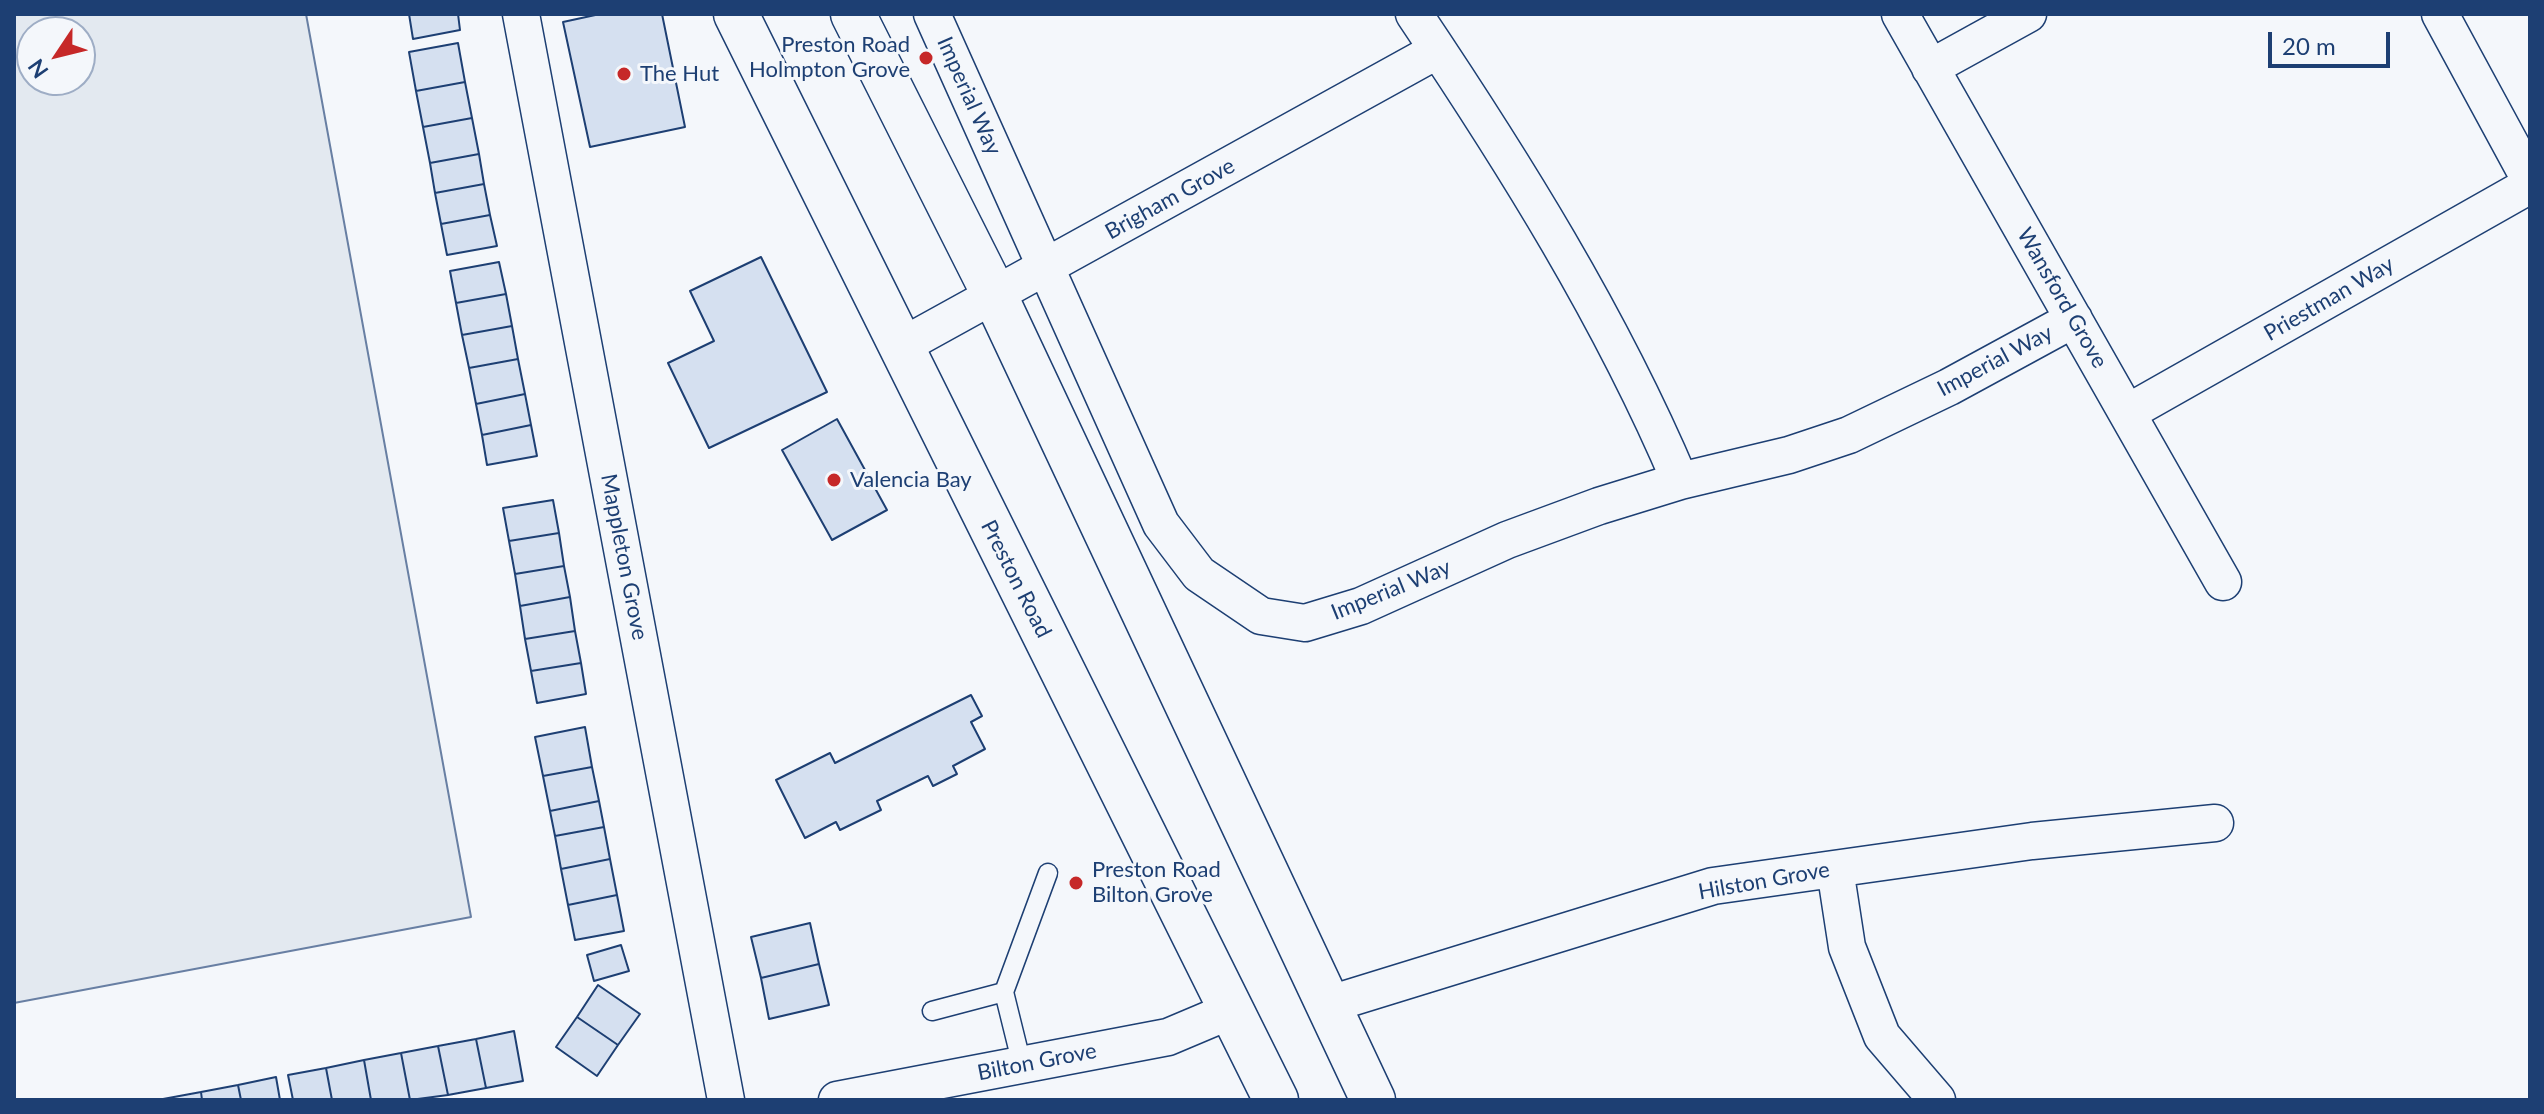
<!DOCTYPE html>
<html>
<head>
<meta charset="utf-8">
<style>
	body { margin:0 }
	#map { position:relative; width:2544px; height:1114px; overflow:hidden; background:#f4f7fb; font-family:Lato,sans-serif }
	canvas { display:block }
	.frame { position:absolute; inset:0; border:16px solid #1d3f73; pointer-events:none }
	.north { position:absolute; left:16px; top:16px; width:80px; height:80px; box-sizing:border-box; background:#f4f7fb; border:2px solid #9eadc5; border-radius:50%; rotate:235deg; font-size:22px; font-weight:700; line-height:32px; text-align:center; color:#1d3f73 }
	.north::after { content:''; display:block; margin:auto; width:28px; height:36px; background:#c62828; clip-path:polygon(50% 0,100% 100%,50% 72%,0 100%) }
	.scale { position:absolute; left:2268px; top:32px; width:122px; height:36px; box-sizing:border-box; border:4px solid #1d3f73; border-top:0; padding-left:10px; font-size:24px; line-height:28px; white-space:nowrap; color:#1d3f73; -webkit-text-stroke:6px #f4f7fb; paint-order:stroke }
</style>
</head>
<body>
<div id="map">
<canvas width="2544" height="1114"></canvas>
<div class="frame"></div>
<div class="north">N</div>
<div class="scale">20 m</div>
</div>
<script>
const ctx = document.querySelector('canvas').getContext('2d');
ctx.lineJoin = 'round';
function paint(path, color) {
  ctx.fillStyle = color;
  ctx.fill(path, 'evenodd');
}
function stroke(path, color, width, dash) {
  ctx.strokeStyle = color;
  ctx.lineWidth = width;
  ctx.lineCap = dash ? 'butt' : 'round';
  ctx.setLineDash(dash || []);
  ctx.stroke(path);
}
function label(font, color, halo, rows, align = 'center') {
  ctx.font = font + ' Lato,sans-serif';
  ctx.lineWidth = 6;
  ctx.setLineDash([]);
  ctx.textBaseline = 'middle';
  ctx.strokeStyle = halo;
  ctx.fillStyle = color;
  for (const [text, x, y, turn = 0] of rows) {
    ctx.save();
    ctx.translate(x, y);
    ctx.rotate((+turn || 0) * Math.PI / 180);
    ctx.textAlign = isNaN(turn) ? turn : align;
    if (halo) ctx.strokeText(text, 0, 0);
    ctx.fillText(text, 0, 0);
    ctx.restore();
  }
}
const green = new Path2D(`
	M14 14H306L471 917 14 1003ZM32 32H80V80H32Z`);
paint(green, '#e3e9f0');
stroke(green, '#687fa3', 2);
const building = new Path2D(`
	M409 14H458L460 30 413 39Z
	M600 14H662L685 127 590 147 563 22Z
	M458 43 465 82 416 91 409 52Z
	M465 82 472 118 423 127 416 91Z
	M472 118 479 154 430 163 423 127Z
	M479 154 484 184 435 193 430 163Z
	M484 184 490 215 441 224 435 193Z
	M490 215 497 246 447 255 441 224Z
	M761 257 827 392 709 448 668 363 714 341 690 291Z
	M499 262 506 294 456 303 450 271Z
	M506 294 512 326 462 335 456 303Z
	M512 326 518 359 469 368 462 335Z
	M518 359 525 394 476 404 469 368Z
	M525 394 531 425 482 435 476 404Z
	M837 419 887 510 832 540 782 450Z
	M531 425 537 456 487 465 482 435Z
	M553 500 559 533 509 541 503 508Z
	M559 533 564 566 515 574 509 541Z
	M564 566 570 597 520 606 515 574Z
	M570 597 575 631 525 639 520 606Z
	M575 631 581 663 531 671 525 639Z
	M581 663 586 694 537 703 531 671Z
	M971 695 982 716 971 722 985 749 953 766 957 774 933 786 928 776 877 801 881 810 840 830 836 822 805 838 776 780 830 753 835 763Z
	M585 727 592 767 543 776 535 737Z
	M592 767 599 801 550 811 543 776Z
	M599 801 604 827 555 836 550 811Z
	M604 827 610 859 561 869 555 836Z
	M610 859 617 895 568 905 561 869Z
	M617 895 624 931 575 940 568 905Z
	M810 923 819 964 761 978 751 937Z
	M621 945 629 971 594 981 587 955Z
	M819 964 829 1005 769 1019 761 978Z
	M598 985 640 1014 618 1045 577 1017Z
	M577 1017 618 1045 597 1076 556 1047Z
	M514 1031 523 1081 486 1088 476 1039Z
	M476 1039 486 1088 448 1095 438 1046Z
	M438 1046 448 1095 410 1100 401 1053Z
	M401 1053 410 1100H371L364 1060Z
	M364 1060 371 1100H332L326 1068Z
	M326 1068 332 1100H293L288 1075Z
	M276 1077 280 1100H241L238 1085Z
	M238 1085 241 1100H202L201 1092Z
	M201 1092 202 1100H163V1099Z`);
paint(building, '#d5e0f0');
stroke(building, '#1d3f73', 2);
const lane = new Path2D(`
	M932 1011 1004 992
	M1022 1065 1004 992 1048 873`);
const street = new Path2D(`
	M521 14 726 1100
	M932 14 1161 524 1199 574 1261 616 1305 623 1361 606 1507 540 1599 506 1680 481 1789 455 1849 435 1949 387 2074 319
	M1414 14C1514 163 1610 316 1680 481
	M1900 14 2223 582
	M2440 14 2530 180
	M1930 68 2028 14
	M900 347 1438 50
	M2127 413 2530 185
	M1835 869 1847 947 1882 1036 1937 1100
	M1327 1005 1713 886 2032 841 2215 823
	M837 1100 1168 1037 1232 1010`);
const secondary = new Path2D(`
	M736 14 1276 1100
	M853 14 995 296 1373 1100`);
stroke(lane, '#1d3f73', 21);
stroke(street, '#1d3f73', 39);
stroke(secondary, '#1d3f73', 47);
stroke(lane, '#f4f7fb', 18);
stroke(street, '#f4f7fb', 36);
stroke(secondary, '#f4f7fb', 44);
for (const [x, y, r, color] of [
	[926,58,8,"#c62828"],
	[624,74,8,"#c62828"],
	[834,480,8,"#c62828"],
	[1076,883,8,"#c62828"]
]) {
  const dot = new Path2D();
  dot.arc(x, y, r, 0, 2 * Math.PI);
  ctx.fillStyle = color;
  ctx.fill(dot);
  stroke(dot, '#f4f7fb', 3);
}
label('22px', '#1d3f73', '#f4f7fb', [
	["Preston Road",910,45,"right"],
	["Holmpton Grove",910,70,"right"],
	["The Hut",640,74],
	["Valencia Bay",850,480],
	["Preston Road",1092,870],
	["Bilton Grove",1092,895]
], 'left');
label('22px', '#1d3f73', '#f4f7fb', [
	["Imperial Way",969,96,66],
	["Brigham Grove",1170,199,-29],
	["Wansford Grove",2062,298,60],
	["Priestman Way",2329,299,-30],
	["Imperial Way",1995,361,-28],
	["Mappleton Grove",624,557,79],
	["Preston Road",1016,579,63],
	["Imperial Way",1391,590,-22],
	["Hilston Grove",1764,881,-10],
	["Bilton Grove",1037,1062,-11]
]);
</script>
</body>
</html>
